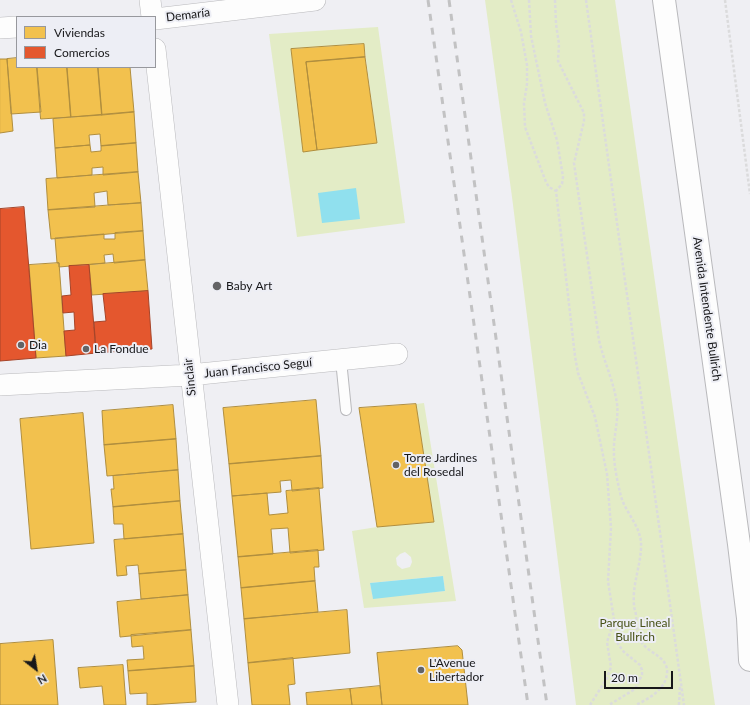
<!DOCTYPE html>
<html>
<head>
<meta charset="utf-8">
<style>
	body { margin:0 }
	#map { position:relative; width:750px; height:705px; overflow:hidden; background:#efeff3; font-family:Lato,sans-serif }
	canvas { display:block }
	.legend { position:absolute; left:16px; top:16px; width:140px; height:52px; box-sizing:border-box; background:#edeef5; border:1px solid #97989d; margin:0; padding:5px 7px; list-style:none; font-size:12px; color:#171719 }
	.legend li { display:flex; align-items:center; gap:8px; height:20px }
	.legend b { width:20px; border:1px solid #97989d }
	.north { position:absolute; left:16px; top:649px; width:40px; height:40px; -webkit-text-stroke:3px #edeef5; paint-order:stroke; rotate:149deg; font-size:11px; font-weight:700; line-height:16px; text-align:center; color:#171719 }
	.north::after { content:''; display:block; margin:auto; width:14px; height:18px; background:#171719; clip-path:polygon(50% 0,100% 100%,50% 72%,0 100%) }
	.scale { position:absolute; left:604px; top:671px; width:69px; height:18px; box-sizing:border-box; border:2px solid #171719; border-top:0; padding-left:5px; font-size:12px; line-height:14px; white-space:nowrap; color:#171719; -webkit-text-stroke:3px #edeef5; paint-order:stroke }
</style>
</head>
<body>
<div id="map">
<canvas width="750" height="705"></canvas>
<ul class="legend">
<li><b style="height:11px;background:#f2c14e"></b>Viviendas</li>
<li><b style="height:11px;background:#e4572e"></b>Comercios</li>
</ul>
<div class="north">N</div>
<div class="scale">20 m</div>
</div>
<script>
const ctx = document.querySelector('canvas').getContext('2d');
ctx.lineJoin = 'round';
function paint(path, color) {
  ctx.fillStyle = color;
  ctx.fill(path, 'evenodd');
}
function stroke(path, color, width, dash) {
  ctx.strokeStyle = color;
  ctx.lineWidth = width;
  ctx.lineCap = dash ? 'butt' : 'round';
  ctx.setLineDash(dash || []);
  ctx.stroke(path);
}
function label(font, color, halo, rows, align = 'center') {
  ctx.font = font + ' Lato,sans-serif';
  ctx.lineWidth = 4;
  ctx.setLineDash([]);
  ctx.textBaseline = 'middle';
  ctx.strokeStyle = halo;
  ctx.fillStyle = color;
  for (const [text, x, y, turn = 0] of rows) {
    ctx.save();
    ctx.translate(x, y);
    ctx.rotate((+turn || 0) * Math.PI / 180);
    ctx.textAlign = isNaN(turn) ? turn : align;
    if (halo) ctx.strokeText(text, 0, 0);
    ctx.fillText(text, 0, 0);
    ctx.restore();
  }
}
paint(new Path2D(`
	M485 0H615L715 705H576L512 197Z
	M378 27 405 223 297 237 269 34ZM364 44 377 143 303 151 291 49Z
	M424 403 456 601 364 608 352 531 377 527 434 522 416 404ZM405 552 411 557 412 562 410 567 402 569 397 565 396 558 400 554ZM443 576 445 591 373 598 370 583Z`), '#e3ecc6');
paint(new Path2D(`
	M356 188 360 219 322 223 318 193Z
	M443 576 445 591 373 599 370 583Z`), '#90e0ee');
const homes = new Path2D(`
	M364 44 365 57 306 62 317 150 303 152 291 49Z
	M365 57 377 143 317 150 306 62Z
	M17 58V67H37L41 112 11 114 7 59Z
	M0 59H7L13 131 0 133Z
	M37 67H67L71 117 41 119Z
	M67 67H98L102 115 71 117Z
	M98 67H130L134 112 102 115Z
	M134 112 136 143 101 146 100 134 89 135 90 145 55 148 53 119Z
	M136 143 138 172 103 175V167L92 168V175L57 178 55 148 90 145 91 152 101 151V146Z
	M138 172 141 203 108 205 107 191 94 193 95 207 48 210 46 179Z
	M141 203 143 231 51 239 48 210Z
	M143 231 145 260 114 263 113 254 104 255 105 263 59 267V263H57L55 238 104 234V239H115V233Z
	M145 260 148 291 92 295 89 265Z
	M59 263 66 356 36 358 29 265Z
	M316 400 321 456 229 464 223 408Z
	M416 404 434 522 377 527 359 408Z
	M173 405 176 439 104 445 102 411Z
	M83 413 94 543 31 549 20 419Z
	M176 439 178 470 107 476 104 445Z
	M321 456 323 488 292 491 291 480 280 481 281 492 232 496 229 464Z
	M178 470 180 501 113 507 111 489H114L113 476Z
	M319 488 324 550 290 553 288 528 271 529 273 554 238 557 232 496 267 493 269 515 288 513 286 491Z
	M180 501 183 534 124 539 123 524H114L113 507Z
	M183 534 186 570 139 574 138 565 126 566 127 575 117 576 114 540Z
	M318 550 319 567H314L315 581 241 588 238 557Z
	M186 570 188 595 141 599 139 574Z
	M315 581 318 612 244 619 241 588Z
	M188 595 191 630 120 637 117 602Z
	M347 610 350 653 248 663 244 619Z
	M191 630 194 666 128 671 127 660 144 659 143 646 132 647 131 635Z
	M53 640 58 705H0V644Z
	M458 646 462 650 468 705H382L377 653Z
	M293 658 295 684 288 685 290 705H252L248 663Z
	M123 665 126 705H104L102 686 80 688 78 668Z
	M194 666 196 702 147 705V693L130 694 128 671Z
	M380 686 382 705H352L350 689Z
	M350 689 352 705H307L306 693Z`);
paint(homes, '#f2c14e');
stroke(homes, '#b08e3e', 1);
const shops = new Path2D(`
	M24 207 36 358 0 361V209Z
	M89 265 96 353 66 356 64 331 75 330 74 312 63 313 62 296 71 295 69 266Z
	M148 291 152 349 96 353 94 322 106 321 103 294Z`);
paint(shops, '#e4572e');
stroke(shops, '#a64428', 1);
const lane = new Path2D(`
	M341 360 346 410`);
const street = new Path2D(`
	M150 0 152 17
	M155 19 315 0
	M0 28 17 27
	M155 49 228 705
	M0 385 190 375 397 354`);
const primary = new Path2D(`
	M664 0 739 544 748 618 750 660`);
stroke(lane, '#b9b9bc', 12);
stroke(street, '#b9b9bc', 22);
stroke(primary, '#b9b9bc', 24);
stroke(new Path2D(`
	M511 0 521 32 527 65V84L524 103 525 127 546 182 549 187 556 191
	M529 0 531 36 545 103 557 140 563 177 562 184 556 191 575 356 578 373 595 417 607 474 611 528 608 581 616 633 618 644 624 652 640 665 642 670V675L635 689 609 705
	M555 0 556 24 559 44 558 61 584 113V121L574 163 599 340C604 362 614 382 617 404 619 420 613 437 614 453 614 465 617 480 620 492 623 510 639 523 641 542 642 563 632 583 634 605 634 609 636 612 636 616 637 626 637 634 642 643 650 654 669 657 667 674 665 690 648 699 636 705
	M586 0 684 705
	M725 0 750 194
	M590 705 607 678 611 667 607 642 614 621
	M679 705 680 686`), '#dbdbdc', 2.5, [3, 2]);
stroke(lane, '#fdfdfd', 10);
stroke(street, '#fdfdfd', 21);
stroke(primary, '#fdfdfd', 22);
stroke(new Path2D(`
	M428 0 528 705
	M449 0 547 705`), '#c2c2c3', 3, [7, 7]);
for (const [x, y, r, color] of [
	[217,286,5,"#636365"],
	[21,345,4,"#636365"],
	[86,349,4,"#636365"],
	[396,465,4,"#636365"],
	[421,670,4,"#636365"]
]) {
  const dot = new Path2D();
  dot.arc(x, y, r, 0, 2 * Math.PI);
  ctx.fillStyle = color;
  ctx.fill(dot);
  stroke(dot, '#edeef5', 1.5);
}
label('12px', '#171719', '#edeef5', [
	["Demaría",188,15,-7],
	["Avenida Intendente Bullrich",707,309,82],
	["Juan Francisco Seguí",258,368,-6],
	["Sinclair",190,377,-96]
]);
label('12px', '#171719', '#edeef5', [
	["Baby Art",226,286],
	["Dia",29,345],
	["La Fondue",94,349],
	["Torre Jardines",404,458],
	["del Rosedal",404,472],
	["L'Avenue",429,663],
	["Libertador",429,677]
], 'left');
label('12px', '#485218', '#edeef5', [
	["Parque Lineal",635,623],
	["Bullrich",635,637]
]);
</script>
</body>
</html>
